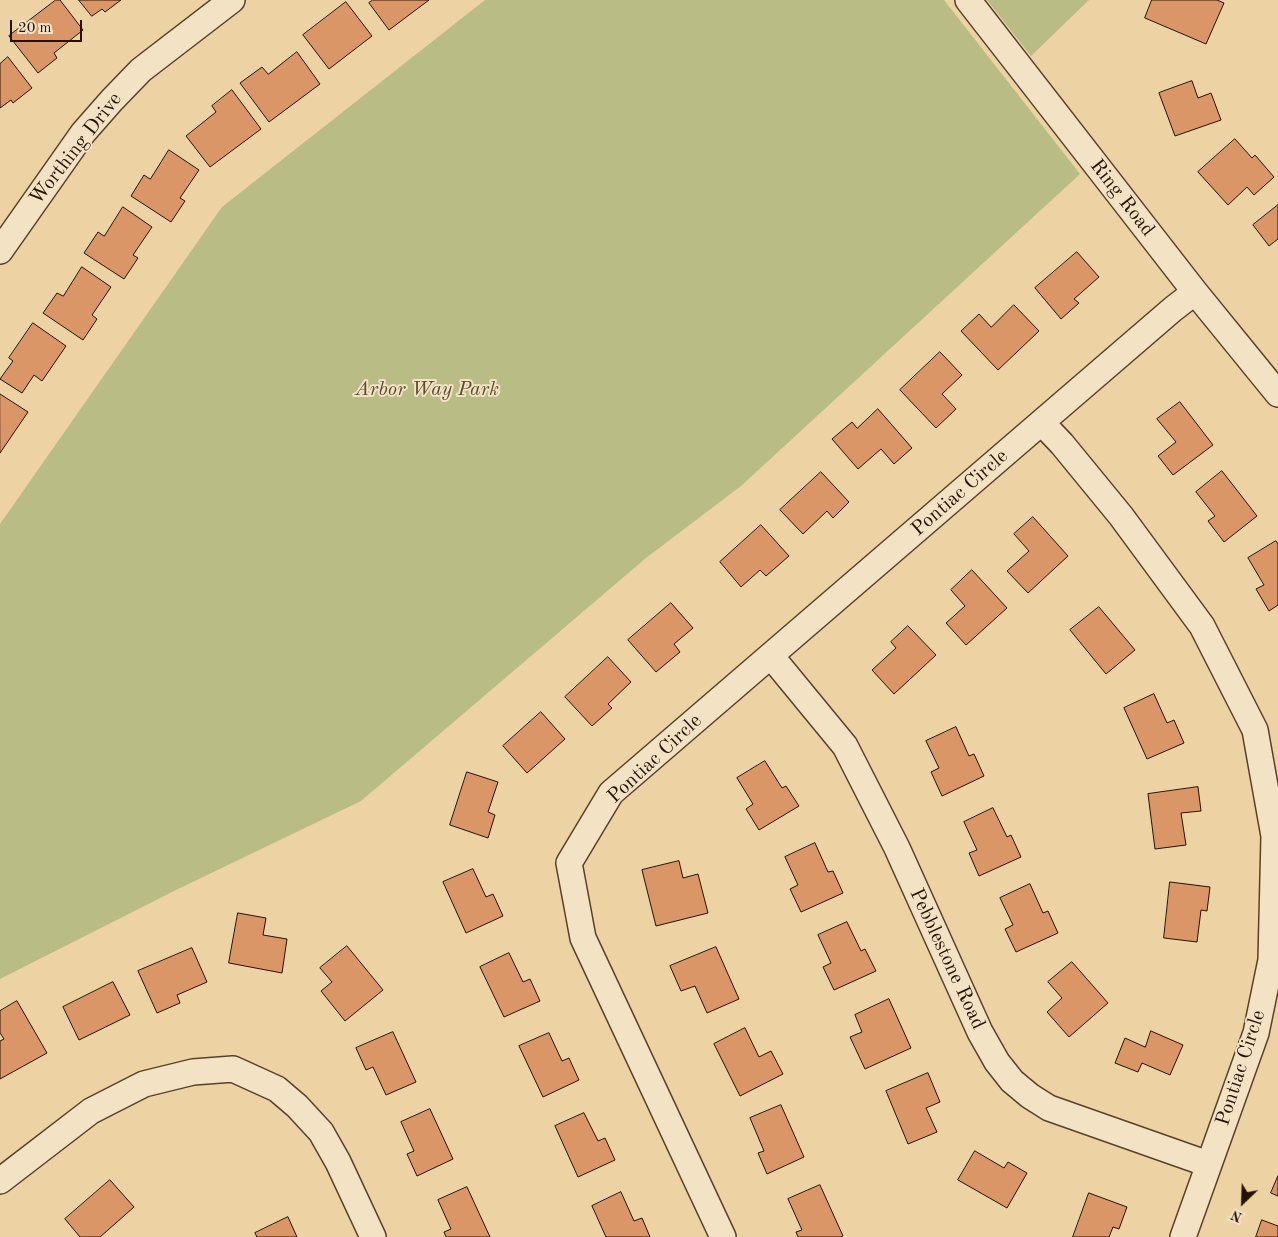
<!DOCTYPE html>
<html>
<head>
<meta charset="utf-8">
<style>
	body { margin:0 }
	#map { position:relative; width:1278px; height:1237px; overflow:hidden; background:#edd3a3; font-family:"Old Standard TT",serif }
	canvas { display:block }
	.north { position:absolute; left:1218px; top:1177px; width:50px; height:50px; -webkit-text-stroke:4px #f3e2c3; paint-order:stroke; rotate:204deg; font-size:14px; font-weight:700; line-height:20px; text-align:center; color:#261002 }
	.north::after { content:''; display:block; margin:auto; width:18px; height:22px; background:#261002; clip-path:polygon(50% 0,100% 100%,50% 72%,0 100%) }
	.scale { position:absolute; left:10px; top:20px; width:72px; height:22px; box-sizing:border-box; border:2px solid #261002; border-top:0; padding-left:6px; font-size:15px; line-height:18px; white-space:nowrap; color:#261002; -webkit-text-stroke:4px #f3e2c3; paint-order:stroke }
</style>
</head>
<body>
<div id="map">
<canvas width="1278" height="1237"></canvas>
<div class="north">N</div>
<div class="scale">20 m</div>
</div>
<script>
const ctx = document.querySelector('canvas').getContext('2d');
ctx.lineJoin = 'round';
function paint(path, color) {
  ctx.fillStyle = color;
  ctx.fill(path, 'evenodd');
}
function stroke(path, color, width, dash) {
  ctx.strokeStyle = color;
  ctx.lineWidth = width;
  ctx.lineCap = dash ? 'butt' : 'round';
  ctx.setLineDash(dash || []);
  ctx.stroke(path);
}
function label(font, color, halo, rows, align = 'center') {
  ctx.font = font + ' "Old Standard TT",serif';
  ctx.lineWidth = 4;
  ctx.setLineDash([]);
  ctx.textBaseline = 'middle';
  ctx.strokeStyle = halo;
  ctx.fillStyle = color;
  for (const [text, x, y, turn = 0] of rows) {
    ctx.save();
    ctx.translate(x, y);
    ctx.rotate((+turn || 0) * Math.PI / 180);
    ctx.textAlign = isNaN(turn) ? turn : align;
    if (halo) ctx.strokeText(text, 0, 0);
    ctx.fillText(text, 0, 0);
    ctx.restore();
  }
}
paint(new Path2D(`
	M485 0H944L1080 174 741 486 646 558 361 801 176 890 0 979V524L222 207Z
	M987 0H1089L1031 56Z`), '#b9bc85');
const building = new Path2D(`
	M56 0H60L83 30 54 53 57 58 38 73 9 36Z
	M79 0H121L105 12 102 9 92 16Z
	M373 0H429L389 30 369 3Z
	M1152 0H1217L1224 3 1206 44 1145 18Z
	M346 2 372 36 329 69 303 35Z
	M297 52 320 84 269 122 240 83 262 67 268 74Z
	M8 57 32 88 13 103 11 100 0 108V64Z
	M1192 81 1198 98 1211 93 1221 120 1175 136 1159 93Z
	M232 90 261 129 210 167 186 136 216 112 212 106Z
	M1235 139 1252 158 1255 155 1274 177 1254 195 1247 187 1228 205 1198 172Z
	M169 150 199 170 180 198 185 201 171 222 131 196 144 175 150 179Z
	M1278 205V239L1269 246 1253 225Z
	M123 207 152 227 133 255 138 258 124 279 84 253 98 232 104 236Z
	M1077 252 1099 277 1074 299 1079 303 1061 319 1035 288Z
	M82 267 111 287 92 315 97 319 83 340 43 313 57 293 63 296Z
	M1014 305 1039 331 998 370 961 331 979 314 991 327Z
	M33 323 66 346 42 381 34 375 22 393 0 379 13 361 9 358Z
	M940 352 962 375 942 394 956 409 936 428 900 390Z
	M0 394 28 412 0 453Z
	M1180 402 1213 445 1173 475 1158 456 1176 442 1157 419Z
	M878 409 912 448 894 464 881 449 858 469 832 439 852 422 857 428Z
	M1222 471 1257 516 1224 542 1208 521 1215 516 1196 492Z
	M821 472 849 502 833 518 827 511 803 534 780 510Z
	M1033 517 1068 556 1028 593 1007 571 1029 551 1014 534Z
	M761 525 789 556 766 576 760 570 741 587 720 562Z
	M1276 541 1278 544V605L1269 611 1256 589 1264 585 1248 558Z
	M972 570 1007 608 966 645 946 623 965 606 951 590Z
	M671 603 693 628 674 644 680 652 656 672 628 640Z
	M1099 607 1135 650 1106 674 1070 630Z
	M908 626 936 655 894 694 872 670 896 648 891 642Z
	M608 657 631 682 608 704 612 708 592 726 565 697Z
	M1154 694 1167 723 1174 720 1184 743 1147 759 1124 708Z
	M541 712 565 739 527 773 503 746Z
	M956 727 969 756 974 754 984 776 942 796 931 772 939 768 926 741Z
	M765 761 782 788 786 786 799 806 759 830 746 809 753 804 737 778Z
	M467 772 498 782 488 812 495 815 488 838 450 825Z
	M1198 787 1201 811 1181 813 1186 845 1155 849 1148 794Z
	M993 808 1007 837 1011 835 1021 857 979 876 969 853 977 850 964 822Z
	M815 843 828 872 833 871 843 893 801 912 790 889 798 885 785 857Z
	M679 861 683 878 698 874 708 913 656 926 642 870Z
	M473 869 486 897 493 894 503 916 466 933 443 882Z
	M1170 882 1210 887 1207 911 1201 910 1197 942 1164 938Z
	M1030 884 1043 913 1048 911 1058 933 1016 952 1005 929 1013 925 1000 898Z
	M238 913 266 918 263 935 287 939 282 973 229 963Z
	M847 922 861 951 865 949 876 971 834 990 823 967 831 963 818 935Z
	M347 946 383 990 345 1021 321 991 332 982 320 968Z
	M716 947 739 999 707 1013 695 986 681 991 670 966Z
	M192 948 207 982 177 995 180 1003 157 1013 138 971Z
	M509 953 523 982 530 979 540 1001 504 1017 480 967Z
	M1072 962 1108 1003 1069 1037 1047 1012 1062 998 1048 982Z
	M113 982 130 1015 79 1040 63 1007Z
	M889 999 911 1048 865 1069 850 1037 862 1032 855 1015Z
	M17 1001 47 1053 0 1079V1041L4 1039 0 1033V1011Z
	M745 1028 759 1057 771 1051 783 1074 740 1096 714 1044Z
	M1151 1031 1183 1045 1170 1075 1142 1063 1138 1072 1115 1063 1125 1038 1145 1047Z
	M393 1032 416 1082 386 1095 373 1067 366 1070 356 1048Z
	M549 1033 562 1061 569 1058 579 1080 543 1097 519 1046Z
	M928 1073 940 1102 926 1108 937 1132 908 1144 886 1091Z
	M781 1105 804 1157 767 1174 758 1153 764 1151 750 1118Z
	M430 1109 453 1159 417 1176 407 1154 414 1151 401 1122Z
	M584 1113 598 1141 605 1138 615 1160 578 1177 555 1126Z
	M975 1151 1004 1168 1008 1162 1027 1173 1007 1208 958 1180Z
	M1278 1176V1196L1271 1193Z
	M110 1180 134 1207 100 1237H80L65 1219Z
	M820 1185 843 1236 841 1237H798L796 1232 802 1230 788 1199Z
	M467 1187 490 1237H446L444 1232 451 1229 438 1200Z
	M621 1192 634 1221 642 1218 650 1237H606L592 1206Z
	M1089 1193 1127 1207 1119 1229 1113 1227 1109 1237H1073Z
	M288 1217 297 1237H257L255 1233Z
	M1262 1220 1278 1226V1237H1256Z`);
paint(building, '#da9667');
stroke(building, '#261002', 1);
const minor = new Path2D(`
	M968 0 1195 292 1278 394
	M0 251 83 133 112 100 141 70 232 0
	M1042 423 1062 444 1121 516 1202 626 1255 730 1274 836 1271 960 1256 1033 1183 1237
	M771 656 845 746 897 848 980 1032 997 1062 1012 1081 1030 1096 1049 1108 1208 1164
	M0 1181 91 1111 144 1084 193 1072 233 1069 277 1089 297 1106 321 1132 338 1162 373 1237
	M723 1237 583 938 569 863 611 793 1173 309 1195 292`);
stroke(minor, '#58412a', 28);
stroke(minor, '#f3e2c3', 25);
label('20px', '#261002', '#f3e2c3', [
	["Worthing Drive",76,149,-52],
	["Ring Road",1122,198,52],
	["Pontiac Circle",960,493,-41],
	["Pontiac Circle",655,759,-43],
	["Pebblestone Road",947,959,65],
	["Pontiac Circle",1241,1068,-72]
]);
label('italic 20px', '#594c30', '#f3e2c3', [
	["Arbor Way Park",427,390]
]);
</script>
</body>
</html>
